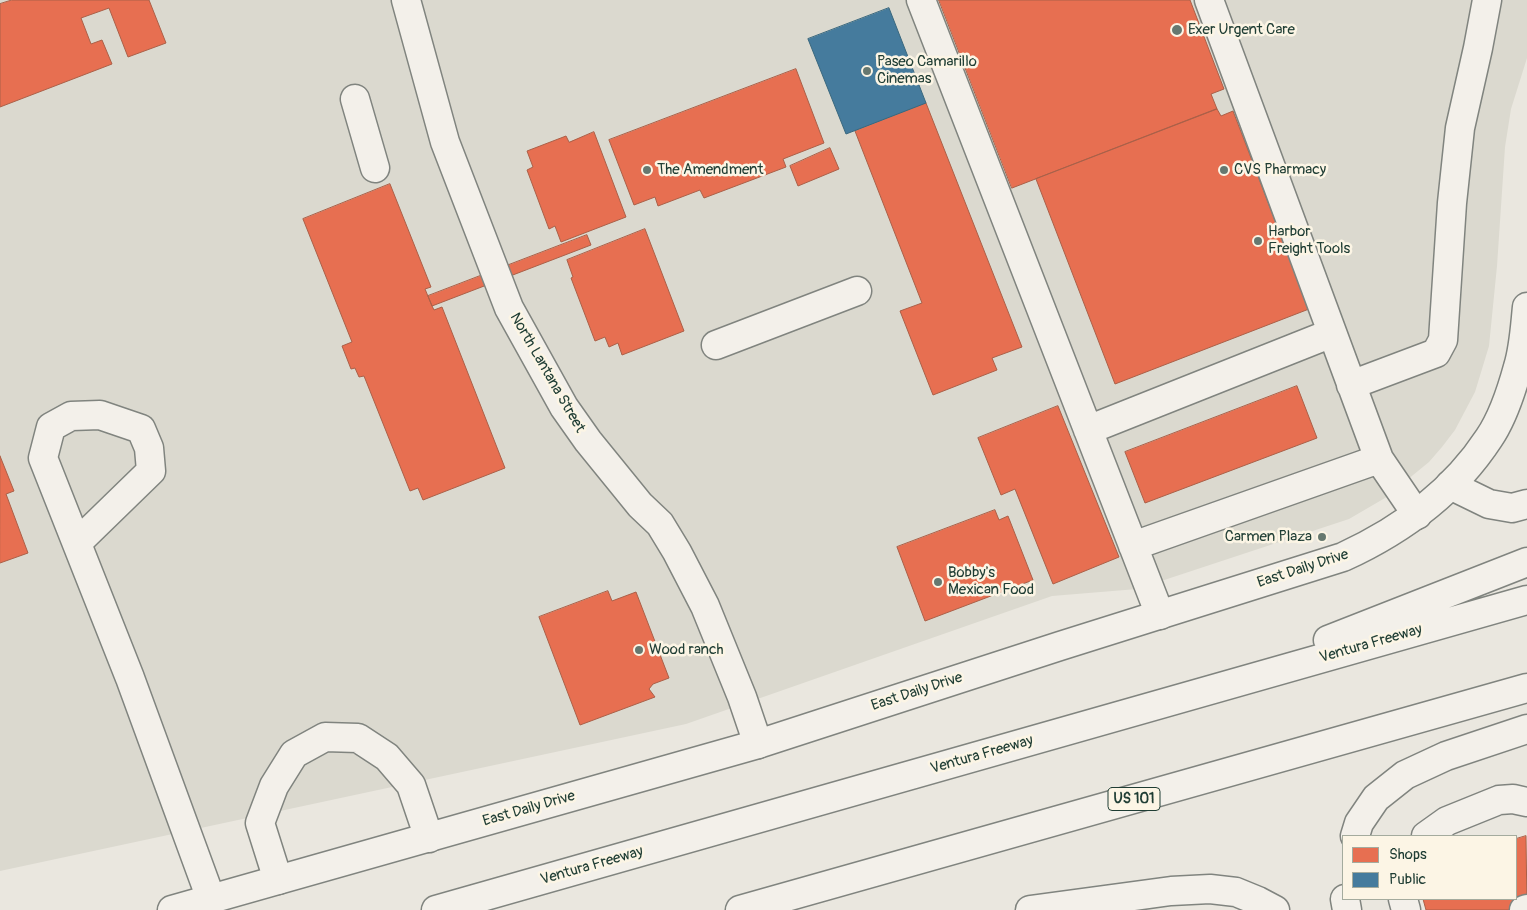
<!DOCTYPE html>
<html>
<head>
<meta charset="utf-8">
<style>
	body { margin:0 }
	#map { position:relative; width:1527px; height:910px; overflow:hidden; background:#eae7df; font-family:Pangolin,sans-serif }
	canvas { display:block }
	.legend { position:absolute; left:1342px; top:835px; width:175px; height:65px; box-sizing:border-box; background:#fcf5e5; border:1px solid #a4ab9e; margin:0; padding:6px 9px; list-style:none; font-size:15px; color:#1f3d34 }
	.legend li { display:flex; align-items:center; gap:10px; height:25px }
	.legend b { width:25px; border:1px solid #a4ab9e }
</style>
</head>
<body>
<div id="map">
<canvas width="1527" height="910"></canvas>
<ul class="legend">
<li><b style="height:14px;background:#e76f51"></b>Shops</li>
<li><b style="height:14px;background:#457b9d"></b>Public</li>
</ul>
</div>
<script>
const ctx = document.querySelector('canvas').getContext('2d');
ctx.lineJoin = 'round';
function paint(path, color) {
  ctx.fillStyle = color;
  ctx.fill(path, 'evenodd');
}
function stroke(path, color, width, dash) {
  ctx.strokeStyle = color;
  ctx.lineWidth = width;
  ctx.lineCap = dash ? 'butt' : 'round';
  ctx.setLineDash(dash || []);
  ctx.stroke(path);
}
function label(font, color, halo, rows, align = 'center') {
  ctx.font = font + ' Pangolin,sans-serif';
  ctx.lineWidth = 5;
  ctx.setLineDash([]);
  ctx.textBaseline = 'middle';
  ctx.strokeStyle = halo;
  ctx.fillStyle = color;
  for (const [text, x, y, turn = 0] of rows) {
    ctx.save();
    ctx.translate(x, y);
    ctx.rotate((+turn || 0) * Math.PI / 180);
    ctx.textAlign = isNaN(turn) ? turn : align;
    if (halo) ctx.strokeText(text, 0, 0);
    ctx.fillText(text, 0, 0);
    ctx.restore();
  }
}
paint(new Path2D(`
	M0 0H1527V58L1511 109 1505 147 1497 266 1489 346 1475 392 1455 430 1442 447 1429 462 1385 498 1349 519 1137 589 1052 596 686 724 0 871Z`), '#dbd9cf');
const shops = new Path2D(`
	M12 0H149L166 43 128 57 109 8 81 18 91 44 102 40 112 64 0 107V4Z
	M939 0H1190L1224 89 1211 94 1217 109 1012 188Z
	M796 69 824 143 783 159 786 167 704 198 700 190 658 206 655 197 634 205 609 140Z
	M926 103 1022 347 992 358 997 370 933 395 900 311 922 303 855 131Z
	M1217 109 1221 116 1233 111 1309 309 1115 384 1036 179Z
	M594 132 626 217 561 242 555 226 549 229 527 170 533 167 527 151 566 136 569 142Z
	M830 148 839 169 798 186 790 166Z
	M390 184 431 287 425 289 432 306 434 310 442 307 505 468 423 500 418 488 410 491 364 376 359 377 355 368 351 369 342 346 352 342 303 219Z
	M645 229 684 331 622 355 618 343 609 347 605 337 595 341 571 278 573 277 567 260Z
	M587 235 591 245 432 306 428 296Z
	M1297 386 1317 438 1145 503 1125 452Z
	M1058 406 1119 557 1053 584 1015 489 1001 495 978 438Z
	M0 456 14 491 6 494 28 553 0 563Z
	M995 510 999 520 1008 516 1033 580 925 621 897 547Z
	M608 591 612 601 636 592 669 678 653 684 649 689 655 697 580 725 539 617Z
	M1526 836 1527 910H1426L1423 899H1516V839Z`);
paint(shops, '#e76f51');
stroke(shops, '#ab6048', 1);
const public = new Path2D(`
	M889 8 926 103 846 134 808 39Z`);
paint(public, '#457b9d');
stroke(public, '#3a687e', 1);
const minor = new Path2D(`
	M406 0 445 142 509 308 564 407 588 441 640 505 660 524 677 552 705 606 742 697 758 744
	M921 0 1160 615
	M1209 0 1379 459 1417 515
	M355 99 375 168
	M716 345 857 291
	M1351 385 1436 353 1443 340 1452 203 1460 128 1478 48 1487 0
	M1088 430 1332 333
	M1450 485 1489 504 1512 508 1527 504
	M77 543 151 471 149 448 141 429 100 415 71 416 51 427 43 458 130 678 211 899
	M1133 546 1379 459
	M1426 836 1447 821 1499 800 1513 799 1527 802
	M278 880 260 823 274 786 294 754 325 737 358 738 387 757 411 785 429 838
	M1403 899 1406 910
	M1524 910 1527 909`);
const major = new Path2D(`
	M172 910 758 744 1060 646 1343 557C1402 530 1453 493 1489 438 1502 419 1512 389 1518 367 1524 348 1525 326 1527 307`);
const highway = new Path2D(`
	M1328 640 1527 562
	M1355 836 1359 823 1376 798 1405 775 1446 756 1527 729
	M1345 899 1347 910
	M436 910 1527 600
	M740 910 1527 688
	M1030 910 1171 891 1210 889 1236 892 1258 901 1275 910`);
stroke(minor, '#80847f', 31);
stroke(major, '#80847f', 31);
stroke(highway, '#80847f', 31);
stroke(minor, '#f3f0ea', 28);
stroke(major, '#f3f0ea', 28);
stroke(highway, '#f3f0ea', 28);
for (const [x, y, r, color] of [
	[1177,30,6,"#667870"],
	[867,71,5,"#667870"],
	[647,170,5,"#667870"],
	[1224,170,5,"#667870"],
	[1258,241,5,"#667870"],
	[1322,537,5,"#667870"],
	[938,582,5,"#667870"],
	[639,650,5,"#667870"]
]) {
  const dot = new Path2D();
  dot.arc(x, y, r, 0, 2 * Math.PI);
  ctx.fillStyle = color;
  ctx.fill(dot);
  stroke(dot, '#fcf5e5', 2);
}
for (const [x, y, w] of [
	[1134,799,52]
]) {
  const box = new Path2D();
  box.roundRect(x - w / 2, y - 11.5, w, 23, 4);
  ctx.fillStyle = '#fcf5e5';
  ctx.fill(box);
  stroke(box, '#1f3d34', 1);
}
label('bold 14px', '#1f3d34', null, [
	["US 101",1134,799]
]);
label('15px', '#1f3d34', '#fcf5e5', [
	["Exer Urgent Care",1188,30],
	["Paseo Camarillo",877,62],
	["Cinemas",877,79],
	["The Amendment",657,170],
	["CVS Pharmacy",1234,170],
	["Harbor",1268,232],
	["Freight Tools",1268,249],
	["Carmen Plaza",1312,537,"right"],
	["Bobby's",948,573],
	["Mexican Food",948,590],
	["Wood ranch",649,650]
], 'left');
label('15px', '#1f3d34', '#fcf5e5', [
	["North Lantana Street",547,373,60],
	["East Daily Drive",1303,569,-18],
	["Ventura Freeway",1371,644,-16],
	["East Daily Drive",917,692,-18],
	["Ventura Freeway",982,755,-16],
	["East Daily Drive",529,809,-16],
	["Ventura Freeway",592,866,-16]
]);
</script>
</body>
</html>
